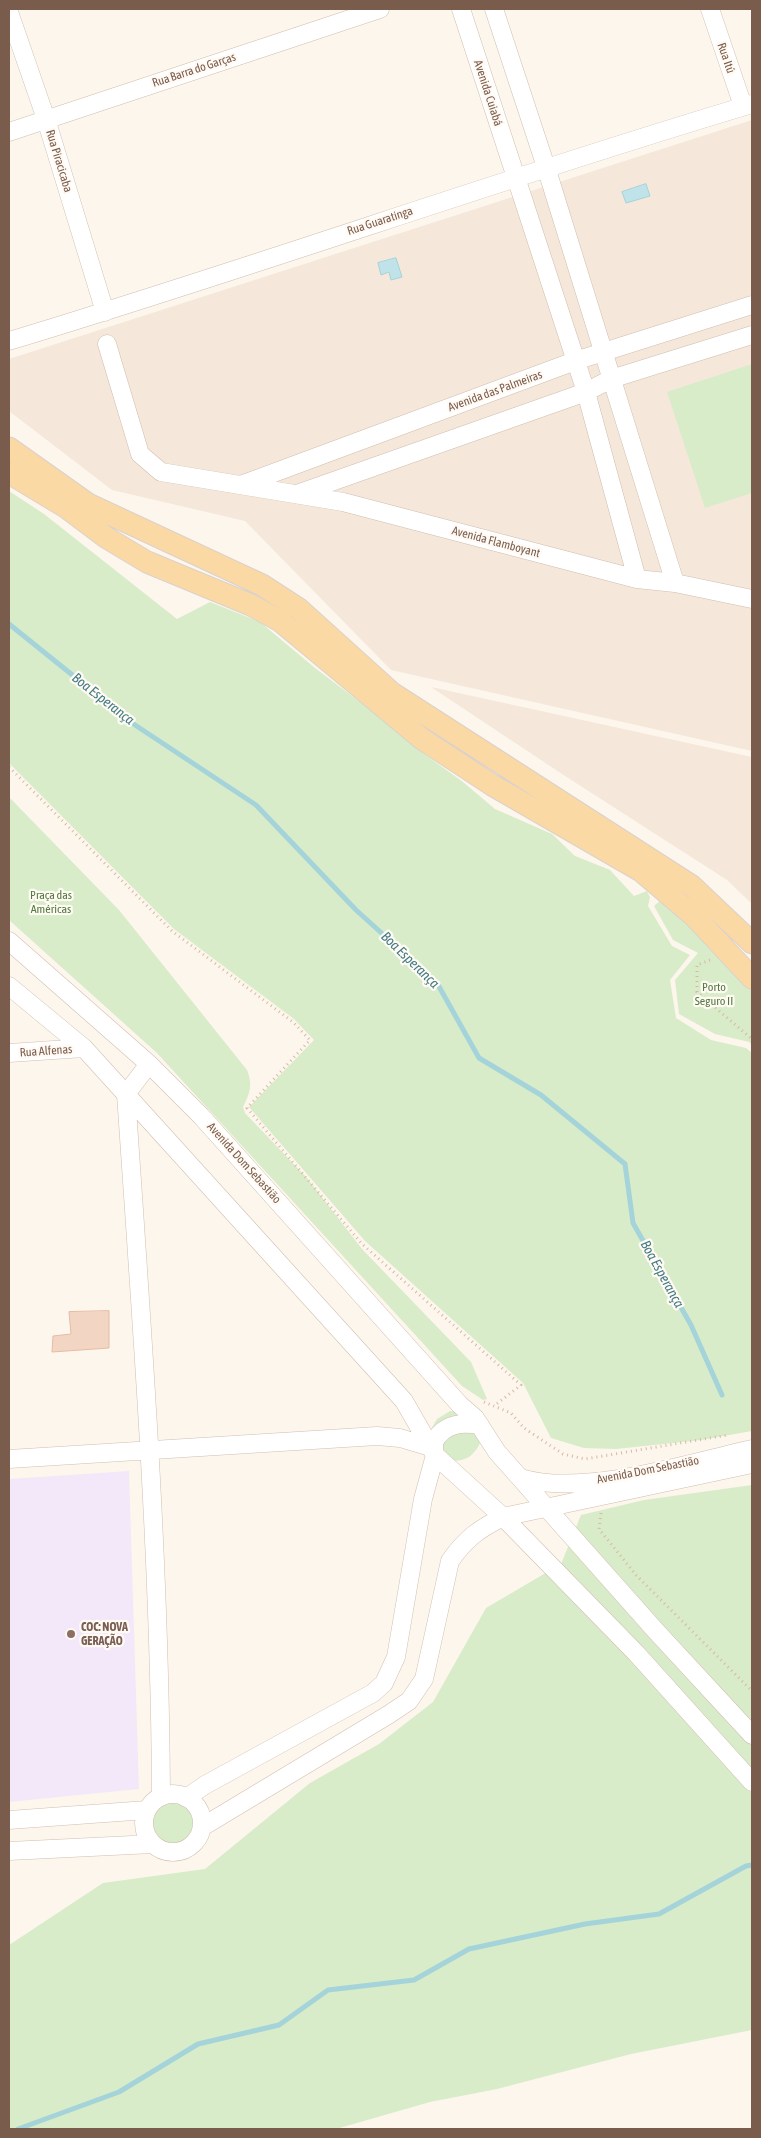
<!DOCTYPE html>
<html>
<head>
<meta charset="utf-8">
<style>
	body { margin:0 }
	#map { position:relative; width:761px; height:2138px; overflow:hidden; background:#fdf6ec; font-family:"Asap Condensed",sans-serif }
	canvas { display:block }
	.frame { position:absolute; inset:0; border:10px solid #7a5c4d; pointer-events:none }
</style>
</head>
<body>
<div id="map">
<canvas width="761" height="2138"></canvas>
<div class="frame"></div>
</div>
<script>
const ctx = document.querySelector('canvas').getContext('2d');
ctx.lineJoin = 'round';
function paint(path, color) {
  ctx.fillStyle = color;
  ctx.fill(path, 'evenodd');
}
function stroke(path, color, width, dash) {
  ctx.strokeStyle = color;
  ctx.lineWidth = width;
  ctx.lineCap = dash ? 'butt' : 'round';
  ctx.setLineDash(dash || []);
  ctx.stroke(path);
}
function label(font, color, halo, rows, align = 'center') {
  ctx.font = font + ' "Asap Condensed",sans-serif';
  ctx.lineWidth = 4.5;
  ctx.setLineDash([]);
  ctx.textBaseline = 'middle';
  ctx.strokeStyle = halo;
  ctx.fillStyle = color;
  for (const [text, x, y, turn = 0] of rows) {
    ctx.save();
    ctx.translate(x, y);
    ctx.rotate((+turn || 0) * Math.PI / 180);
    ctx.textAlign = isNaN(turn) ? turn : align;
    if (halo) ctx.strokeText(text, 0, 0);
    ctx.fillText(text, 0, 0);
    ctx.restore();
  }
}
paint(new Path2D(`
	M752 120V751L391 670 245 521 112 490 9 411V359Z
	M431 687 752 757V904L727 880 562 774Z`), '#f5e8da');
paint(new Path2D(`
	M129 1471 139 1789 9 1802V1479Z`), '#f3e8fa');
paint(new Path2D(`
	M752 364V493L705 508 667 392Z
	M9 491 44 514 177 619 210 602 260 622 315 668 381 718 416 748 463 782 495 809 552 834 575 856 610 870 634 896 647 891 650 897 648 906 672 946 690 955 670 980 676 1018 711 1040 746 1048 752 1053V1431L701 1440 616 1449 584 1448 551 1438 523 1383 365 1241 249 1107 314 1040 294 1019 174 929 9 763Z
	M9 797 119 910 247 1070C253 1085 250 1093 243 1107L245 1113 307 1178 362 1249 471 1362 487 1399 483 1400 462 1386 157 1053 9 920Z
	M662 899 752 984V1045L749 1042 715 1034 679 1014 675 980 698 953 673 940 654 906Z
	M450 1411 464 1412 481 1441C474 1457 464 1463 447 1460L430 1431 437 1419Z
	M752 1485V2030L631 2054 497 2089 430 2102 336 2129H9V1945L103 1883 205 1869 310 1783 379 1744 433 1702 486 1608 561 1564 581 1515 644 1500Z
	M151 1823a22 22 0 1 1 44 0a22 22 0 1 1-44 0Z`), '#d8ecc9');
const water = new Path2D(`
	M646 184 650 196 626 203 622 192Z
	M396 258 402 277 391 280 389 272 381 275 378 263Z`);
paint(water, '#bfe3e8');
stroke(water, '#a5d3da', 1);
stroke(new Path2D(`
	M9 624 132 723 256 805 356 910 437 983 479 1058 541 1095 625 1164 633 1223 691 1325 722 1395
	M18 2129 119 2092 198 2044 279 2025 328 1990 414 1980 469 1949 585 1924 659 1914 746 1866 752 1865`), '#a5d3da', 5);
const building = new Path2D(`
	M109 1311V1348L52 1352 53 1336 71 1334 69 1312Z`);
paint(building, '#f3d5c3');
stroke(building, '#e6bba3', 1);
const minor = new Path2D(`
	M461 9 586 392 637 579
	M494 9 546 167 675 583
	M710 9 743 106
	M9 12 46 119 105 312
	M9 132 380 9
	M9 341C258 266 503 178 752 104
	M107 344 140 454 161 472 343 502 637 579 675 583 752 599
	M241 485 575 361 752 305
	M297 494 586 392 611 379 752 335
	M9 941 149 1064 201 1116 460 1405 475 1418 497 1452 655 1630 752 1735
	M9 986 84 1048 404 1401 435 1455 503 1517 636 1653 752 1782
	M9 1053 84 1048
	M149 1064 126 1094C142 1328 160 1562 161 1797
	M434 1453V1442C444 1423 462 1422 480 1425
	M9 1459 377 1436 400 1438 430 1447
	M521 1478C584 1497 689 1463 752 1449
	M144 1823a29 29 0 1 1 58 0a29 29 0 1 1-58 0Z
	M186 1798 205 1785 373 1693 384 1683 396 1657 423 1499 435 1455
	M9 1820 147 1810
	M202 1827 388 1715 409 1701 424 1679 450 1561C466 1538 479 1529 503 1517L752 1464
	M9 1851 153 1844`);
const major = new Path2D(`
	M9 448 88 504 262 585 299 609 392 693 692 886 752 943
	M9 473 67 508 107 538 147 562 251 605 280 621 422 739 492 785 641 871 694 916 752 978`);
stroke(minor, '#d1beb0', 19);
stroke(major, '#dad1cd', 23);
stroke(new Path2D(`
	M9 767 172 931 293 1022 310 1040 247 1108 362 1244 521 1385 494 1406
	M710 960 697 965V992L752 1039
	M484 1402 511 1413 524 1428 563 1454 585 1459 728 1435
	M601 1513 599 1529 636 1575 752 1691`), '#d9b8a5', 3, [1, 4]);
stroke(minor, '#fff', 18);
stroke(major, '#fbd9a5', 21);
for (const [x, y, r, color] of [
	[71,1634,5,"#8d6e63"]
]) {
  const dot = new Path2D();
  dot.arc(x, y, r, 0, 2 * Math.PI);
  ctx.fillStyle = color;
  ctx.fill(dot);
  stroke(dot, '#fffaf3', 2);
}
label('12px', '#7a5c4d', '#fffaf3', [
	["Rua Itú",726,58,71],
	["Rua Barra do Garças",194,70,-18],
	["Avenida Cuiabá",488,93,72],
	["Rua Piracicaba",59,161,73],
	["Rua Guaratinga",380,221,-18],
	["Avenida das Palmeiras",495,391,-20],
	["Avenida Flamboyant",496,542,15],
	["Rua Alfenas",46,1051,-4],
	["Avenida Dom Sebastião",244,1163,48],
	["Avenida Dom Sebastião",648,1470,-11]
]);
label('12px', '#537a41', '#fffaf3', [
	["Praça das",51,895],
	["Américas",51,909],
	["Porto",714,987],
	["Seguro II",714,1001]
]);
label('bold 12px', '#785e54', '#fffaf3', [
	["COC: NOVA",81,1627],
	["GERAÇÃO",81,1641]
], 'left');
label('italic 14px', '#437c86', '#fffaf3', [
	["Boa Esperança",103,699,38],
	["Boa Esperança",410,960,44],
	["Boa Esperança",662,1274,61]
]);
</script>
</body>
</html>
